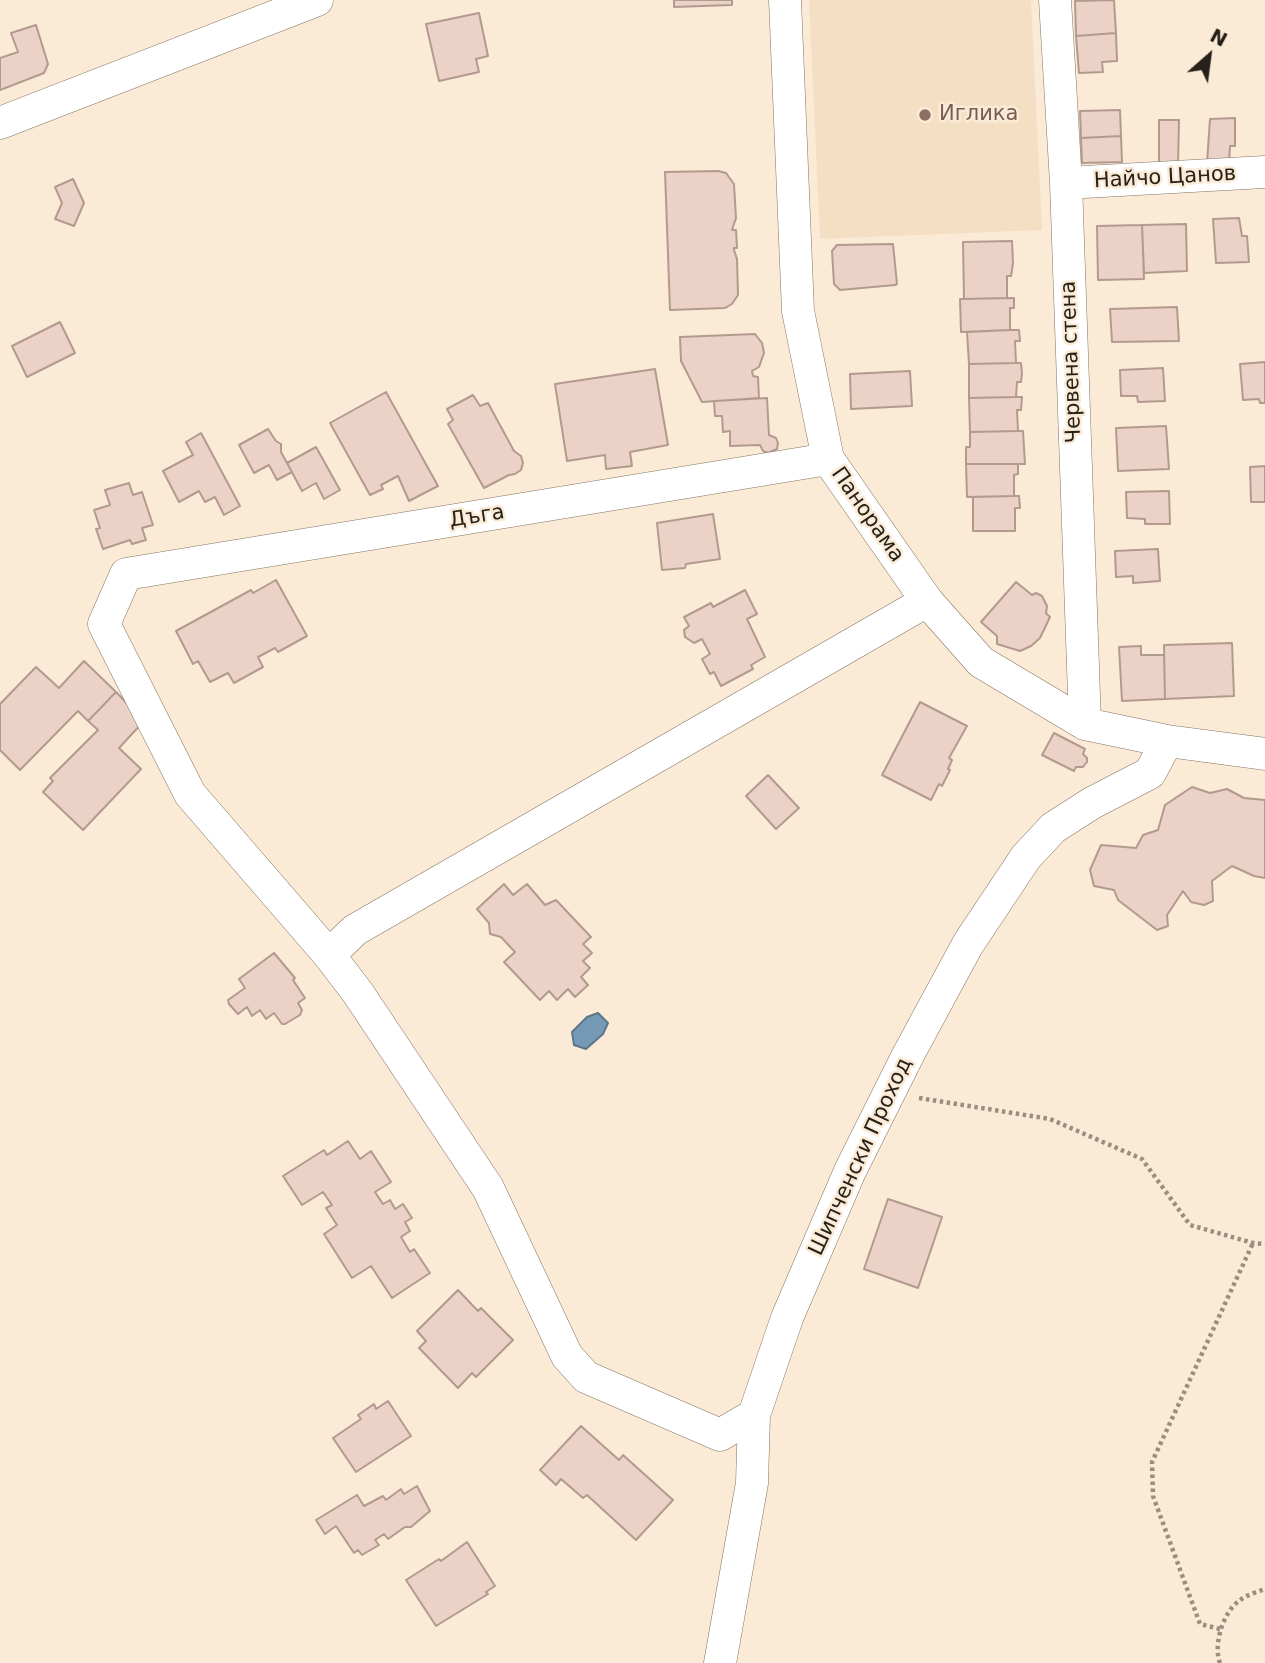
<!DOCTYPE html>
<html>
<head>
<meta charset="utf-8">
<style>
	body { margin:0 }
	#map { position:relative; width:1265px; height:1663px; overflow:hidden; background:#fbebd6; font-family:"DejaVu Sans",sans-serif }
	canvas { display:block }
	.north { position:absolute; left:1174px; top:21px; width:70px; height:70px; -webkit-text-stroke:5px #fbebd6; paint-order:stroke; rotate:28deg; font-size:19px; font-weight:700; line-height:28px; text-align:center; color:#262119 }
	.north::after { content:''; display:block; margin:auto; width:24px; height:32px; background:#262119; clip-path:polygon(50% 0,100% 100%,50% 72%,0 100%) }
</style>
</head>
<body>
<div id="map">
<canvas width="1265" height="1663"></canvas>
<div class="north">N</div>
</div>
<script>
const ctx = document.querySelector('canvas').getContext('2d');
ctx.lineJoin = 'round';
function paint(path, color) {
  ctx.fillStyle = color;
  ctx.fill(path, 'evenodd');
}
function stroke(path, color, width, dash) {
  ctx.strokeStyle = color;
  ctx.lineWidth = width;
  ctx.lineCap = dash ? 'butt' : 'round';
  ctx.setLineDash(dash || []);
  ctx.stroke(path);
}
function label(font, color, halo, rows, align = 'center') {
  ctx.font = font + ' "DejaVu Sans",sans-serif';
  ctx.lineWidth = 5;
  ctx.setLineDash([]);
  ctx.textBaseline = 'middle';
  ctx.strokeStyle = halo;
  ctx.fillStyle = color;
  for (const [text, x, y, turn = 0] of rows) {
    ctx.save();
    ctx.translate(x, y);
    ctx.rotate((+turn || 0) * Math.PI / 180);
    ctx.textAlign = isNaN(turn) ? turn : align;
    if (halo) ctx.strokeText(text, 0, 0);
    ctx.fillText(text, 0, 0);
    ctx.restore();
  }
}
paint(new Path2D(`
	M809 0H1031L1042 230 820 239Z`), '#f4dfc4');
const water = new Path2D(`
	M598 1013 608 1023 603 1034 586 1049 574 1045 572 1032 587 1017Z`);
paint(water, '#759ab7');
stroke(water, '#5d7688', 2);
const building = new Path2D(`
	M674 0H732V5L674 7Z
	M1114 0 1116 33 1076 36 1075 1Z
	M479 13 488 56 476 59 479 72 439 81 426 24Z
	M36 25 48 64 44 73 0 90V58L18 52 11 33Z
	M1116 33 1117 61 1102 62 1103 72 1079 73 1076 36Z
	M1120 110 1121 136 1081 138 1080 111Z
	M1235 118V146H1230L1229 163H1207L1210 119Z
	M1159 120H1179L1178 165H1159Z
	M1121 136 1122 162 1082 163 1081 138Z
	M718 171 726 173 734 184 736 218 732 230H736L737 248H734V250L737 259 738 295 732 304 725 308 670 310 665 172Z
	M73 179 84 203 74 226 55 219 62 203 55 187Z
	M1239 218 1242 236H1247L1249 262 1216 263 1213 219Z
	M1186 224 1187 271 1144 273 1142 225Z
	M1142 225 1144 279 1098 280 1097 226Z
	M1012 241 1013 263 1011 276H1007V298L964 299 963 242Z
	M893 244 897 284 895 285 840 290 834 284 832 251 837 245Z
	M1014 298V308H1010V330L961 332 960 299Z
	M1177 307 1179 341 1112 342 1110 309Z
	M60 322 75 353 27 377 12 346Z
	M1010 330H1019L1020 341H1015L1016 363 969 364 967 332Z
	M755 334 762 343 764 353 759 367 752 371 753 376 758 377 759 398 702 402 681 361 680 337Z
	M1265 362V403H1260L1259 399 1243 400 1240 364Z
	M1016 363H1021L1022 374 1021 382H1017L1016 397 969 398V364Z
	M1163 368 1165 401 1138 402 1137 396H1121L1120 370Z
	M655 369 668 445 630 452 632 466 606 469 605 455 567 461 555 384Z
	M910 371 912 406 851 409 850 374Z
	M386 392 438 486 409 501 398 476 381 485 383 489 370 495 330 423Z
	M473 395 480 406 488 403 514 451 521 456 523 463 521 470 515 474 509 475 484 488 448 424 453 420 447 409Z
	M1016 397H1022L1021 410H1017L1018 431 970 432 969 398Z
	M767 398 769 435 776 438 778 443 777 449 768 453 763 451 760 445 730 446V431L723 432 722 416H715L714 401Z
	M1166 426 1169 469 1118 471 1116 428Z
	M268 429 276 441 281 444V452L292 472 277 480 269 465 254 473 239 445Z
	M1018 431H1023L1025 464H966V447H970V432Z
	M201 433 240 506 224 515 215 497 205 502 199 491 179 502 163 471 193 455 186 442Z
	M316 447 340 490 324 499 316 483 302 491 287 463Z
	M966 464H1018V474L1014 475V496L967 497Z
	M1265 466V502H1251L1250 467Z
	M129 483 133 495 142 492 153 525 142 528 146 540 132 544 130 540 103 549 96 529 100 528 94 510 110 505 105 490Z
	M1169 491 1170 524H1145V519L1127 518 1126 492Z
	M1014 496H1019L1020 508H1015V531H973V497Z
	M713 514 720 559 686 564 685 568 662 570 657 523Z
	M1158 549 1160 581 1133 583V576L1116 577 1115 551Z
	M276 580 307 636 278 652 275 648 258 657 263 667 234 683 228 673 210 682 198 661 193 664 176 631 251 590 253 593Z
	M1016 582 1032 595 1036 593 1042 596 1047 606 1046 613 1050 617 1040 638 1031 646 1020 651 997 644V636L981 622Z
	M745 590 757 614 747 619 765 657 751 665 753 669 721 686 714 672 710 674 702 659 710 654 702 639 694 643 685 637 684 630 689 626 684 617 711 603 713 607Z
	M1232 643 1234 696 1165 699 1164 645Z
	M1141 646V655H1164L1165 699 1122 701 1119 647Z
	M84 661 116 692 88 721 78 711 20 770 0 750V704L36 667 59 688Z
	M116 692 144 721 119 748 141 769 83 830 43 792 53 781 50 778 98 730 88 721Z
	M920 702 967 726 949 758 952 760 948 769 950 770 942 786 939 784 931 800 882 775Z
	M1054 733 1085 749 1083 754 1087 758V762L1083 767H1076L1074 771 1042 755Z
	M768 775 799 808 776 829 746 796Z
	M1192 787 1210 793 1227 789 1244 798 1265 800V878L1254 876 1232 866 1212 881 1213 901 1204 905 1191 902 1183 891 1167 915 1168 926 1157 930 1118 900 1114 890 1094 886 1090 870 1101 845 1136 848 1143 835 1158 830 1165 805Z
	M504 884 513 895 527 884 545 905 556 900 591 937 583 944 592 953 583 961 590 968 581 977 588 985 575 997 568 989 557 1000 549 991 540 1000 504 962 515 952 501 937 490 934 489 923 477 909Z
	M274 953 295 978 293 980 305 998 298 1003 302 1010 300 1015 285 1024H282L274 1013 266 1019 260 1010 252 1016 247 1007 238 1014 229 1004 228 1000 245 988 239 979Z
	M348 1141 360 1159 371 1151 391 1182 375 1192 383 1204 390 1200 395 1209 403 1204 412 1218 405 1222 410 1231 401 1237 410 1252 414 1249 430 1273 392 1298 371 1266 352 1278 324 1234 337 1225 326 1208 332 1205 323 1192 302 1205 283 1176 324 1150 327 1155Z
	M888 1199 942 1217 918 1288 864 1269Z
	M458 1290 478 1311 481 1308 513 1340 476 1377 472 1373 458 1388 419 1348 426 1341 417 1331Z
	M388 1401 411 1436 356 1472 333 1438 361 1419 358 1415 374 1404 376 1409Z
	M581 1426 619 1460 623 1455 673 1500 636 1540 587 1495 583 1498 561 1479 556 1485 540 1470Z
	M417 1486 430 1511 411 1527H405L388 1539 384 1534 375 1540 379 1545 362 1555 358 1550 354 1553 336 1526 325 1534 316 1520 357 1495 364 1506 383 1496 386 1500 401 1489 404 1494Z
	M467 1542 495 1586 486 1592 488 1594 436 1626 406 1580 439 1559 441 1561Z`);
paint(building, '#ebd1c6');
stroke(building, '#b29a8f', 2);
const minor = new Path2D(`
	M785 0 798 311 828 459 927 601 981 662 1085 724 1167 741 1265 754
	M1055 0 1066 183 1085 724
	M0 123 317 0
	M1066 183 1265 172
	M329 955 355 930 927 601
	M754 1415 720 1435 586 1377 567 1356 488 1188 358 993 329 955 190 794 104 624 126 574 828 459
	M720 1663 752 1483 754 1415 787 1318 850 1171 908 1055 968 944 1026 857 1053 828 1092 803 1150 773 1167 741`);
stroke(minor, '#837562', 33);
stroke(new Path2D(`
	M919 1098 1050 1119 1142 1159 1190 1225 1253 1243 1265 1244
	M1220 1629 1200 1624 1153 1496 1152 1462 1253 1243
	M1220 1663C1213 1645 1223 1612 1239 1601 1246 1595 1257 1592 1265 1589`), '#998e7f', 4.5, [3.5, 3.5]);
stroke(minor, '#fff', 32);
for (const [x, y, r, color] of [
	[925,115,7,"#8d6e63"]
]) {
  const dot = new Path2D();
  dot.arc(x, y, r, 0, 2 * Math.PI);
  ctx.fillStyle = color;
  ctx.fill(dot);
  stroke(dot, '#fbebd6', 2.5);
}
label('21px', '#785e54', '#fbebd6', [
	["Иглика",939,115]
], 'left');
label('21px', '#262119', '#fbebd6', [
	["Найчо Цанов",1165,178,-3],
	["Червена стена",1072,362,-92],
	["Панорама",867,515,55],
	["Дъга",477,517,-9],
	["Шипченски Проход",861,1157,-65]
]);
</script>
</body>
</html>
